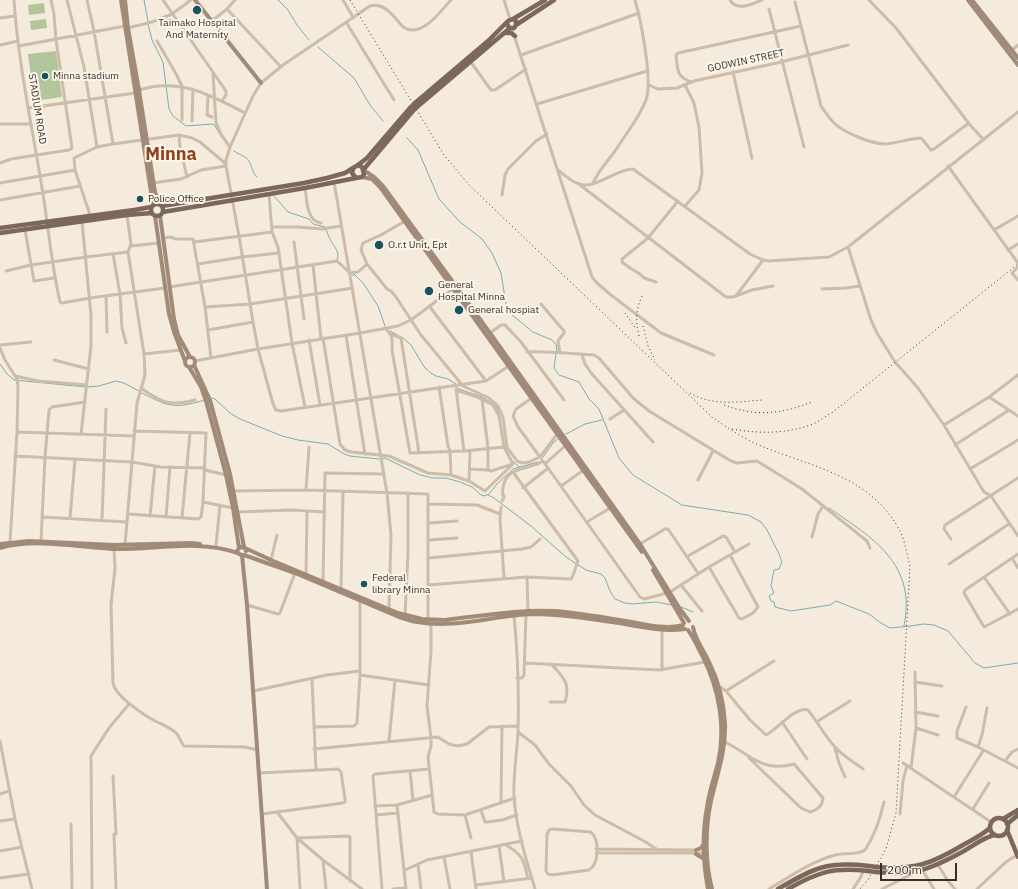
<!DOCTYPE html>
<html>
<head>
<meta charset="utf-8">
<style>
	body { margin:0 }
	#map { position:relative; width:1018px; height:889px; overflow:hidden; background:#f4ebdc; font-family:"IBM Plex Sans",sans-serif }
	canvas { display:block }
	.scale { position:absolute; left:880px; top:863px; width:77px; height:18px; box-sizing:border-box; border:2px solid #392f28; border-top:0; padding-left:5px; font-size:12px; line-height:14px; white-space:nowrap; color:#392f28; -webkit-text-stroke:3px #fbf5e9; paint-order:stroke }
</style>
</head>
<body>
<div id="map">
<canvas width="1018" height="889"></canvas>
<div class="scale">200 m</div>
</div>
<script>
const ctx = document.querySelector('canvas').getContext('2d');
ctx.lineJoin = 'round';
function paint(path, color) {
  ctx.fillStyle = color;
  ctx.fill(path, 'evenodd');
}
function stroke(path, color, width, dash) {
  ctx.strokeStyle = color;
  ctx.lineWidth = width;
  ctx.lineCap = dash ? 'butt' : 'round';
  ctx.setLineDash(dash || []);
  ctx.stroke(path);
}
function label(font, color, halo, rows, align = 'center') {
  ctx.font = font + ' "IBM Plex Sans",sans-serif';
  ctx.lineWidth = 4;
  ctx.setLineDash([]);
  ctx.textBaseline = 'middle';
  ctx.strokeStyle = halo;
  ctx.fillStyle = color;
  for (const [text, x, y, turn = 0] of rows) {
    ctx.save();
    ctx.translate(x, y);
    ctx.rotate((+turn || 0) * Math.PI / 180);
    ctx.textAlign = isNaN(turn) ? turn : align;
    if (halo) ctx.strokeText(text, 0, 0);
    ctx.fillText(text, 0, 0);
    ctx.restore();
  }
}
paint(new Path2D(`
	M44 3 45 13 29 15 28 5Z
	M46 19 47 28 31 30 30 21Z
	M56 51 62 97 34 101 28 54Z`), '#b2c59b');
stroke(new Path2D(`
	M144 0 148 21
	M278 0 288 10 297 25 309 40
	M148 24 152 40 163 62 169 109 173 116 186 126 213 124 215 126 221 136
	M318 47 354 78 370 105 383 121
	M407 138 418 150 439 199 460 222 482 239 492 253 501 273 506 304 511 314 533 332 552 340 556 344 557 351
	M234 151C238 154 242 155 245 157 252 161 251 172 257 177
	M274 196 288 212 309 219 313 224 325 227
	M326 230C328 233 328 236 330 239 333 246 341 252 337 260
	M352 275H355L363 283 378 306 385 326
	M390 331 399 336
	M402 337 411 345 425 368 431 373 436 376 448 379 456 384
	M556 354 554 368 559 375 579 382 589 399 599 409 619 458 633 475 682 505 748 515 761 522 767 530 779 554 782 562 779 569 774 570 771 586 774 593 769 596 771 601 774 602 775 607 791 611 830 605 836 601 869 614 881 623 890 628 911 626 923 624 934 625 948 631 975 663 984 668 1018 663
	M0 364 7 374 14 380 86 387 99 386 116 381 124 383 139 391
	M457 387 459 389 482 397 492 403
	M142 393C169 407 174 409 205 400
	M212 398 215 399 230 413 240 419 282 436 298 440 328 444 344 454 350 456 379 459
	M495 405 497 408 501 420
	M566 434 585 424 602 420
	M382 459 385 458 420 475 433 478H446L460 482 472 487 481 495 484 496 489 494 497 484 513 469 538 462
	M541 460 553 443 558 439
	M513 461 519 467
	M488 495 494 498 531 526 566 557 586 570 601 574 605 578 610 591 615 599 625 603 632 604 656 602 672 605
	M829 508C873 538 917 564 904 626
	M681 607 693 612`), '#79abb3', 1);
stroke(new Path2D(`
	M14 0C18 61 31 121 41 182 48 222 51 263 60 302L62 303 90 298 165 288
	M67 0 84 67 97 147
	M87 0 94 31 113 144
	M163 0 226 91V95L222 101
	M343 0 353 17
	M451 0C440 12 421 39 403 27 394 17 385 2 370 6L283 65 261 83 253 96 230 147 226 160V166L239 236 253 322 258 349 273 404 276 410 281 411 486 381 509 366
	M504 0 510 19
	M730 0C737 12 752 4 762 0
	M869 0 896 28 970 125 983 139
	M795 2 821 106C825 112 829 118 834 123 845 133 871 144 886 144 897 143 908 139 920 138L922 139 931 150 934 149 969 123
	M227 9 235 0
	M769 9 804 147
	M0 18 15 16
	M212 21 227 9 281 67
	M346 22 394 100
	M128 28 152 22 172 14 191 0
	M512 29 592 277 597 283 611 295 661 333 714 355
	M157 41 175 72 183 88
	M0 45 18 41
	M19 46 125 26
	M1012 50 1018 45
	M521 55 639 13
	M470 61 491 90H495L526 69
	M733 72 752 158
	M213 73 216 123 222 136 230 147
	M691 82C676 76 678 71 676 55L678 53 801 26
	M649 85 658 89 677 88 694 81 777 63 848 45
	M685 85 694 103 699 127 702 173 699 190 685 206
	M182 87V120
	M139 90C179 77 211 95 245 113
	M208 95 207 115 212 117
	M537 104 647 71
	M29 108 135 93
	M192 121 193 89
	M0 124H31
	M179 135 180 147 187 177
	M0 163 11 159 69 150 72 148 56 40 54 14 51 0
	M948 166 1018 263
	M558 170C564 175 572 182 579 184 594 190 616 169 633 169L750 254 763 260 768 261 829 257 848 247 1018 112
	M334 182 387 493 391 535 389 609
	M0 183 75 170
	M153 183 181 179 201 170 226 166
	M593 183C599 169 611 158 619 145 628 131 640 116 646 100 653 82 641 20 635 0
	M580 185 726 297H733L752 290 773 286
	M305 188C307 199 306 221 321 223
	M269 194 272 232 278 247 292 343 305 407
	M502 195 505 175 508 169 536 141 547 134
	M0 200 80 186
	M90 215 75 170 74 158 97 147 113 144 179 135 192 138 200 142 226 164
	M405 221 381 235 363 243 361 250 367 264 387 289 391 291 396 297 421 335 463 386 489 398 498 406 503 417 507 447 517 461 522 463 529 462 540 457 558 433
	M272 227H298L322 229 341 226
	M25 230 34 281 54 278
	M994 230 1018 216
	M163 238 170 237 176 239H193L205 307 211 358
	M194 242 272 232
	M294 242 304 319
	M131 246 159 243
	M848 247 871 320 877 333 895 362 918 388 944 425 984 492 991 496 1018 536
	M1008 250 1018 244
	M113 254 120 294 122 328 126 343
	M198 264 242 257 279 253
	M313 265 321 339
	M1018 267 1012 273 1018 280
	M6 271 31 265 86 257 128 252
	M656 282 644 278 640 274 630 268 622 262V259L648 238 678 201
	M169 287 337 261 350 273 358 272 367 264
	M822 289 846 288 860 286
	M736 295 739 292 763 260
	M106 296 107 332
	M541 304 564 331V333L558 341 560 353
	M205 307 250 304 353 288
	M430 307 486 381
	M385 328C394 337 392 338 392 350L410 453 464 451 504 447
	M208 330 253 322
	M490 333 501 325H505L521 342 564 400
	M391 334 401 338 419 453
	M346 335 365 454
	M323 338 340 444 345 450 351 452 389 456 428 473 451 475 469 481 485 491 513 464
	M309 340 320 405
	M0 345 31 342
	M0 348 5 360 17 379 18 387 17 432 10 542
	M527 352C550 351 572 354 594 355L599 358 633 398 649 411 731 461 737 463 757 461 802 489 867 541 870 548
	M144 354 181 350
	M582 355 585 364 592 374 653 442
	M54 360 89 369
	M195 361 258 349 360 333 398 326 411 320 454 288
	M15 376 38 381 87 385
	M439 387 448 446 450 451 451 475
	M141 388C160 402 171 407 195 400
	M456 389 464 451
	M456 390 477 397 493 405 499 416 504 447 513 464
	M989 397 1018 375
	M532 398 516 409 513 416 518 427 540 457
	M482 399 488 448V470
	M610 419 624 410
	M944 425 989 397 1018 416
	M17 432 134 436
	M81 434 91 346V315L82 222
	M955 445 1009 410
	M15 456 132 462 161 467 205 468
	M545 464 566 445
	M470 469 488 470 491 471 513 464
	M970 469 1018 440
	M205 470 226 475
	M698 480 713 451
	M469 481 470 451
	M561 486 585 469
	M523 488 547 469
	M306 490 309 447
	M234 491 306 490 428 494V620
	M502 501 504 497C502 494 502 492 503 488 506 465 528 471 543 461L640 597 644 599 667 593
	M203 502 233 508
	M429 504 477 505 500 514
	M501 507 500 519 504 578
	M238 512 291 510 325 512
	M128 514 198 519 201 517 203 502 206 433 134 431
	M150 516 155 466
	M42 517 127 522
	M166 517 170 467
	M70 518 75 459
	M182 518 190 433
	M102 520 106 409
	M587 522 610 508
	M429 523 457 521
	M812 537 818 514 823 506
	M951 539 944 529 945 525 1018 478
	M429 540 457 538
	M41 541 45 457 49 410 52 407 85 402
	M640 544 665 529H668L698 573
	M125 545 137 403 145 375 144 354 128 252 131 244 127 215
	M216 545 220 505
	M114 549 115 568 111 605 113 683C115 696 145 716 157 722 163 725 171 728 176 733 180 736 180 742 184 746L245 747 257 750
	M1018 554 965 590 964 593 984 627 1018 609
	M688 556 723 536 726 537 735 552
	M429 558 522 549 531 547 540 539
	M1012 558 1018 568
	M271 560 277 535
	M949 564 1009 524
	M709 567 739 618 742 619 753 613 758 607 730 555
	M306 574 307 511
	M527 577 528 611
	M984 577 1010 614
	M323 581 325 473 384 474
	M428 585 527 577 571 579C573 577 576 566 578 561L513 472
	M681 585 702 611
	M341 589 343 492
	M670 592 709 567 749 544
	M247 605 278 614 280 613 295 573
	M405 615 408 554V493
	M514 616C518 655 519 694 518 732 517 754 513 775 514 796 516 828 526 859 535 889
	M431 623V651L427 706 431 738V746L428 757 434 812 438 814 465 815 515 798
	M525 663 659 670 705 662
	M662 670V630
	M360 675 429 685
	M517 678H522L524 675 526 615
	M312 679 316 770
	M915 682 942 686
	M719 686 726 691 750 720 766 735C777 730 795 706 808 710 818 722 825 737 836 748 843 756 854 762 863 769
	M253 691 327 675 360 671
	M726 691 774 661
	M550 702H565C571 683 563 677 551 664
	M966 707 957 731V738L978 747 1018 768
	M915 712 938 716
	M818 721 850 701
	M782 722 807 759
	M314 727 354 726 357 723 360 675V600
	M916 728 938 735
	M518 732 535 745 549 764 571 786 584 805 595 815 644 841 658 850
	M0 741 15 819 32 889
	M389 741 395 680
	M725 742C750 754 761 773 794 764L823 798C822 807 817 810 810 812L801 808 749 758
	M978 747 982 735 987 708
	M835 748 839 763 845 777
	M314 749 438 737 449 744 458 746 467 744 489 727 517 726
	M1005 761 1012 752 1018 749
	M903 763 991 822
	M911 768 916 728 915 672
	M410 771 413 800
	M259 773 338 769 341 772 345 799V802L343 803 262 814
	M113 776 116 834
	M0 794 9 791
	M954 797 983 751
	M501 803 502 726
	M375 806 397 805
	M973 809 989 783
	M481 810 485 822H487L502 820 517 815
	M277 812 297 838 323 860 362 889
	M900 814 903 781 907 765
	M376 815 398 813
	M465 815 471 838
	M0 821 15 819
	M71 824 72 889
	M552 829 591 832C600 840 599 864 589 870L552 875 548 874 546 871 547 834 549 830Z
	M114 834 116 889
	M506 845C523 855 524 860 528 879
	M499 846 504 882
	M596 849 697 850
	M0 851 22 847
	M471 852 476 889
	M596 853H706
	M444 857 450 889
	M323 860 326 889
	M418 864 421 889
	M938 865 948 881 955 889
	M405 870 427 860 522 841
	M923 871 934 889
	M0 878 29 874
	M476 885 532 878
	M92 889 91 756 109 728 129 704
	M300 889 297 838 348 836 350 837V881
	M382 889 373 776 375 774 429 769
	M393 889 406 888
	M406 889 397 805 432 795
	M769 889C791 876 810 862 835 855 845 852 856 856 865 850 875 835 880 820 884 802
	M853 889 859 880 864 870
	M882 889 914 873
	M977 889 1006 862 1017 855`), '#cdbca7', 3);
stroke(new Path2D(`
	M121 0 153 205
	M125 0 128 28 139 90 155 192 159 204
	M195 0 261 83
	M968 0 1018 65
	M972 0 1018 58
	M365 171 374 177 383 186 490 333 640 544 680 609 689 621
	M362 177 372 179 380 187 642 552
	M160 215 174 319 178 335 190 357
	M155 216 169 314 174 332 185 361
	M185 362a5 5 0 1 1 10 0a5 5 0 1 1-10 0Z
	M194 365 210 400 230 474 244 547
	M189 367 201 387 206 401 226 475 233 508 239 548
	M0 544 29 541 114 545 191 543 200 544
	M0 548C34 538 78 547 113 549 154 550 198 539 238 553
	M245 548 271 560 398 613 422 619 445 620C482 616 519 609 555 611 579 613 602 617 626 621 644 624 665 630 683 625
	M246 551 245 548 242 547 239 548 237 551 239 554 242 555 247 605 267 889
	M244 555 295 573 399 617C405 619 411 621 417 622 456 629 495 615 534 614 562 614 591 619 619 623 641 627 663 632 685 629
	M653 570 684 623
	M693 627C695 639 704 651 709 662 719 682 724 703 725 724 726 751 717 775 711 801 705 829 705 862 712 889
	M688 630C694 638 698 648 703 657 719 689 726 727 718 763 714 778 709 792 707 807 702 834 703 863 708 889
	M696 850 701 848 704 844
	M696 854 704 859`), '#a18b78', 4);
stroke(new Path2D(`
	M513 19 545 0
	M516 25 554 0
	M505 33H511L515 36
	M415 103 488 41 508 21 513 19 516 21V25L514 28H510L508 26 507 23
	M417 107 510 28
	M358 165 367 158 410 108
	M364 169 412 112
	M151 210a6 6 0 1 1 12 0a6 6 0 1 1-12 0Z
	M162 206 304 183 327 178 345 173 358 165 362 167 364 174 362 177 356 178 352 173 353 169
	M163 212 305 188 356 178
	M0 228 134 210 151 207
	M0 233 127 215 152 213
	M990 827a9 9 0 1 1 18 0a9 9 0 1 1-18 0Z
	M1003 819 1018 810
	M1007 824 1018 815
	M1007 830 1018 857
	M877 867C915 870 931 864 963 845 972 840 982 835 990 828
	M876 872C915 876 931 869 964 851 974 845 983 838 994 835
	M778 889C814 868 827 861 869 866
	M788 889C818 872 833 867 868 871`), '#7c6858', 4.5);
stroke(new Path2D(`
	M350 0 444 155 469 185 713 418C725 426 738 435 752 442 807 467 868 472 900 531 905 541 907 555 910 566L896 813 886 849 867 881 860 889
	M625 313 636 329
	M643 326 648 346 655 360
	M639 336C635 321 636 308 643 294
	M690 393C712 406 738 402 762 400
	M724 405C756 417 781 414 812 402
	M732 429C760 434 789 434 815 423 821 420 827 415 833 412L1018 264`), '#392f28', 1, [1, 3]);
stroke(new Path2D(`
	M410 108 415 103
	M412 112 417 107
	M869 866 877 867
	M868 871 876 872`), '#7c6858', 4.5);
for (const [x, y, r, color] of [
	[197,10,5,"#1a535e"],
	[45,76,4,"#1a535e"],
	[140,199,4,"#1a535e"],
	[379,245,5,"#1a535e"],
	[429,291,5,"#1a535e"],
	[459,310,5,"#1a535e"],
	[364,584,4,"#1a535e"]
]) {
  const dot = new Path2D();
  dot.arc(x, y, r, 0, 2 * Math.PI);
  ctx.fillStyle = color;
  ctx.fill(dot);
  stroke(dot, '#fbf5e9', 1.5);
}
label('10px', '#392f28', '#fbf5e9', [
	["Taimako Hospital",197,23,"center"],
	["And Maternity",197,35,"center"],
	["Minna stadium",53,76],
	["Police Office",148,199],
	["O.r.t Unit, Ept",388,245],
	["General",438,285],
	["Hospital Minna",438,297],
	["General hospiat",468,310],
	["Federal",372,578],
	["library Minna",372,590]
], 'left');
label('10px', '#392f28', '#fbf5e9', [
	["GODWIN STREET",746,61,-12],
	["STADIUM ROAD",37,109,81]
]);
label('bold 18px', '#8f421b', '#fbf5e9', [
	["Minna",171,155]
]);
</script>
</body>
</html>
